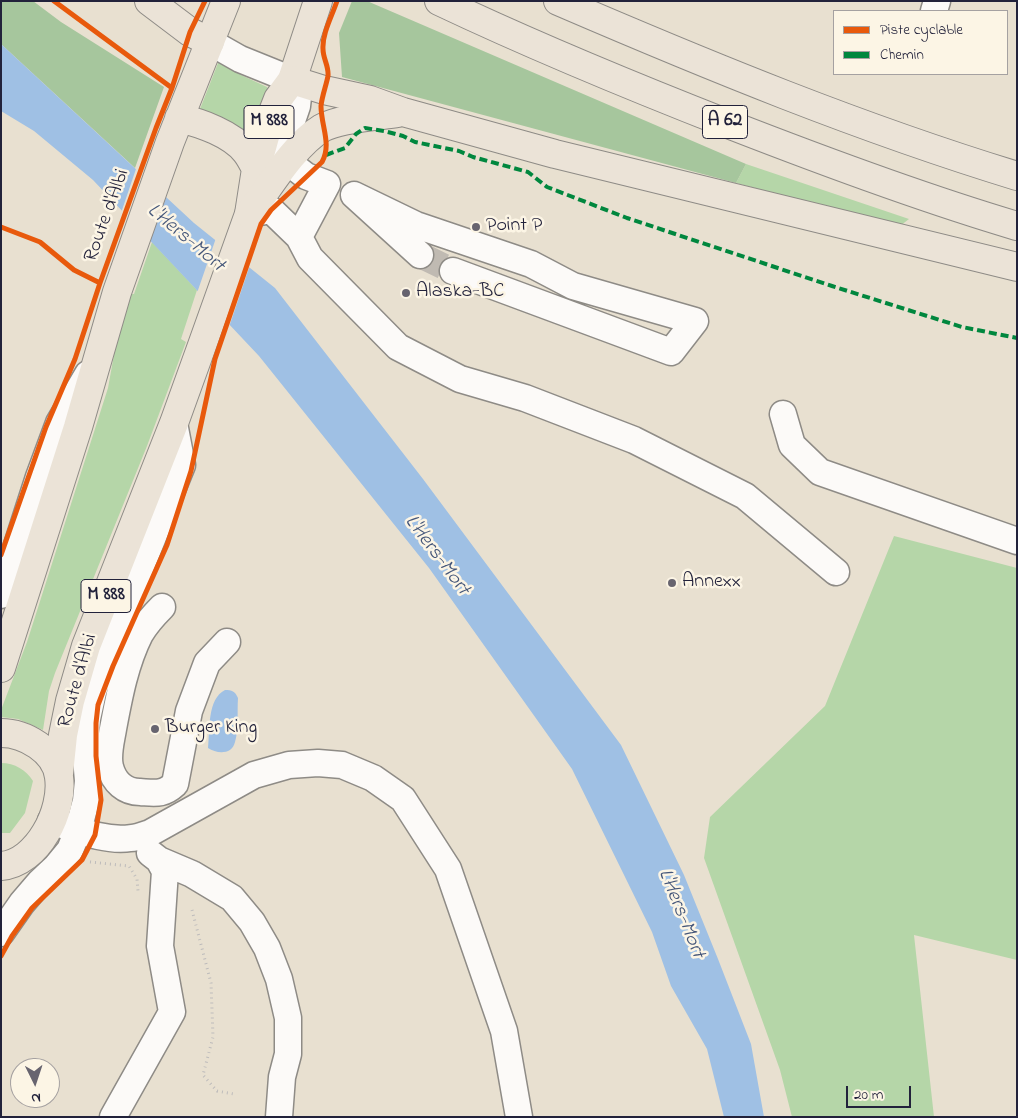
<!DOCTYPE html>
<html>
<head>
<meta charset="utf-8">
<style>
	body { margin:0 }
	#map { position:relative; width:1018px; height:1118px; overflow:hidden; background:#e8e0d0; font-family:"Indie Flower",sans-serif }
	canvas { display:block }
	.frame { position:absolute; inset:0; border:2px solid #22223b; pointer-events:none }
	.legend { position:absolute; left:833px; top:10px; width:175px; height:65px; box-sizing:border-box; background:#fcf5e5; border:1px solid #a5a1a1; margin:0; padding:6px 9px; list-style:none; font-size:15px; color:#22223b }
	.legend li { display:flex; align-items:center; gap:10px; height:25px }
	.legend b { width:25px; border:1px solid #a5a1a1 }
	.north { position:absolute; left:10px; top:1058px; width:50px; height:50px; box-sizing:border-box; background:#fcf5e5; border:1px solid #a5a1a1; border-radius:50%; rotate:176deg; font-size:14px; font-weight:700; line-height:20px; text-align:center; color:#22223b }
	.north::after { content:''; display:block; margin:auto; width:18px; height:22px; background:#67646f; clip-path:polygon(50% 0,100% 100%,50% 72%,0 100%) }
	.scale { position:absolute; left:846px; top:1086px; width:65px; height:22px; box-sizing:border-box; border:2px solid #22223b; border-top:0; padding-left:6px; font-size:15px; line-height:18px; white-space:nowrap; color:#22223b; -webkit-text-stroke:4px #fcf5e5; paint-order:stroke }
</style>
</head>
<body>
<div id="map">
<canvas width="1018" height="1118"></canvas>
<div class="frame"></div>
<ul class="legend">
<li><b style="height:6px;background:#e8590c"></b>Piste cyclable</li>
<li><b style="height:6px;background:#00873e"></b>Chemin</li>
</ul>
<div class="north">N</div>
<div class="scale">20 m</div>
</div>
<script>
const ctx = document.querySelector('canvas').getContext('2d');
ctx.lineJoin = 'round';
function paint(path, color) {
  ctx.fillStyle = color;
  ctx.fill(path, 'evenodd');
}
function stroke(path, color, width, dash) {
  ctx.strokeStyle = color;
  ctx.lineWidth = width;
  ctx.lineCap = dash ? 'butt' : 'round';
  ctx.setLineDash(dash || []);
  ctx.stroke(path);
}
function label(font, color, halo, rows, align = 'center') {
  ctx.font = font + ' "Indie Flower",sans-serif';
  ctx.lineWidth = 5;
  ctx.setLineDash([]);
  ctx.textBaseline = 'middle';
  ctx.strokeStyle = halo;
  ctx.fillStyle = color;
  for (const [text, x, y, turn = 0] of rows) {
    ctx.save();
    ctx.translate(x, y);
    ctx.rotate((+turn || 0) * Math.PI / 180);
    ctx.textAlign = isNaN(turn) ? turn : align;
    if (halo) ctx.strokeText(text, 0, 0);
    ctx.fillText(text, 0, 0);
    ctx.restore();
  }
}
paint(new Path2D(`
	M221 61 241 75 267 87 268 93 250 141C234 128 220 115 200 109L218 63Z
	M746 164 909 219 900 226 736 183Z
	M152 242 197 290 181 339 186 342 147 446 55 673 49 691 43 730 18 719 1 717V710L27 642 108 388 117 338 130 294H134Z
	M894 536 1017 568V960L914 935 934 1117H792L780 1070 704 858 710 817 825 706Z
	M1 763C15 763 26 770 33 781L25 813 10 833H1Z`), '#b5d6a8');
paint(new Path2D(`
	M1 1H33L61 22 164 87 135 168 1 44Z
	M352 1H367L746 164 736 183 342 77 339 33Z`), '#a6c69d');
paint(new Path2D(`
	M1 44 194 223 275 288 423 479 621 745 684 875 718 959 751 1044 764 1117H724L707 1049 671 986 652 932 572 769 429 568 259 356 93 180 34 131 1 111Z
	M225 690C232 690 235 691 238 698 237 712 239 729 235 742 232 755 217 754 208 748 210 730 207 699 225 690Z`), '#9fc0e4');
paint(new Path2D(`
	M137 166 167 195 149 243 121 213Z
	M216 238 250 265 229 327 197 293Z`), '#e8e0d0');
stroke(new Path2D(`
	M420 255 453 271`), '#c0bab2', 26, [26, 13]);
const minor = new Path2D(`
	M934 11 937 1
	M210 42 240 59 292 80 298 97 297 106 280 156 269 176
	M249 214 271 210 299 237 327 184 306 176 288 162 267 152
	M299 237 310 258 398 347 460 379 525 398 634 440 745 496 836 572
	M420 255 354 195 416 225 531 264 573 286 695 321 671 352 453 271
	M783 414 792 445 820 472 1017 541
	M1 595 39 477 59 423 88 374
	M162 607C154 615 146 624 140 634 125 664 119 697 113 729 111 741 107 755 110 767 114 782 125 792 140 792 156 793 163 795 175 784L189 711 207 663 227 642
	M51 821C76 829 104 842 131 838 137 838 144 835 150 833L254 775 289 765 318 763 342 765 373 778 403 799 448 869 504 1031 519 1117
	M159 860 192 874 232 898 252 922 267 948 279 979 288 1018V1054L282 1077 279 1117
	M1 933 22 903 40 882 56 867 70 850 78 830 86 801 88 781 85 746 87 719 93 692 105 655 182 465 174 423
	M113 1117 172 1012 160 946 165 871 159 860 150 853`);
const major = new Path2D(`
	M179 118C201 123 232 134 246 152 250 157 253 163 256 169
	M1 668 78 427 117 292 170 142 226 1
	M1 733C25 733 56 751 59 777 64 810 38 863 1 866
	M59 774 63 735 70 701 86 646 174 423 200 351 249 214 256 169 269 122 278 99 292 80 318 1`);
const highway = new Path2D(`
	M149 1 190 32 210 42
	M439 1C534 46 631 86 728 124 823 161 919 197 1017 226
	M558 1C709 66 860 128 1017 176
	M292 80 324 90 370 100 403 112 555 154 1017 267
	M249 214C270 186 293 146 322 128 340 118 378 116 398 113`);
stroke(minor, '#8e8b86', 29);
stroke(major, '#8e8b86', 30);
stroke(highway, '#8e8b86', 30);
stroke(new Path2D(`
	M90 862 129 866 137 879 138 891
	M192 910 211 983 213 1037 203 1075 217 1091 234 1094`), '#bdbbbb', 3, [1, 4]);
stroke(minor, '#fcfaf8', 26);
stroke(major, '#ebe3d7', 28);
stroke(highway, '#ebe3d7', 28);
stroke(new Path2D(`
	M326 155 345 148 356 134 365 128 384 131 403 136 415 142 459 151 473 157 528 172 547 187 627 218 832 286 962 327 1017 338`), '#00873e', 4, [8, 4]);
stroke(new Path2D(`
	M54 1 172 88
	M1 227 40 242 74 270 100 283
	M1 555 46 427 75 359 100 283 156 128 172 88 190 32 205 1
	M1 956 12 936 32 908 82 860 95 835 101 800 96 756V723L98 705 113 666 167 545 191 471 215 359 261 224 271 210 322 162C332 144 321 126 321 106 322 96 326 86 328 76 329 66 323 59 323 49 322 34 332 16 337 1`), '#e8590c', 5);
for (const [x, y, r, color] of [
	[476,227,5,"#67646f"],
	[406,293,5,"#67646f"],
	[672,583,5,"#67646f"],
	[155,729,5,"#67646f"]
]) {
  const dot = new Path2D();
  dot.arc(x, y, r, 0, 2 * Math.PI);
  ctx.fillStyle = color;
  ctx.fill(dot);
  stroke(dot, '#fcf5e5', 2);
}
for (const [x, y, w] of [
	[269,122,50],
	[725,122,45],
	[106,596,50]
]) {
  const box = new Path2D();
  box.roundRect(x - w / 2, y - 16.5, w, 33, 4);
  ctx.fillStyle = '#fcf5e5';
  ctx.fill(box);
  stroke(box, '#22223b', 1);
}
label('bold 19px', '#22223b', null, [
	["M 888",269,122],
	["A 62",725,122],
	["M 888",106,596]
]);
label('20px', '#22223b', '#fcf5e5', [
	["Route d'Albi",108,216,-70],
	["Route d'Albi",79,681,-74]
]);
label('20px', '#22223b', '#fcf5e5', [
	["Point P",486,227],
	["Alaska-BC",416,293],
	["Annexx",682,583],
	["Burger King",165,729]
], 'left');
label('italic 21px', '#435579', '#fcf5e5', [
	["L'Hers-Mort",185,239,40],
	["L'Hers-Mort",436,556,53],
	["L'Hers-Mort",680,914,68]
]);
</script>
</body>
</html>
